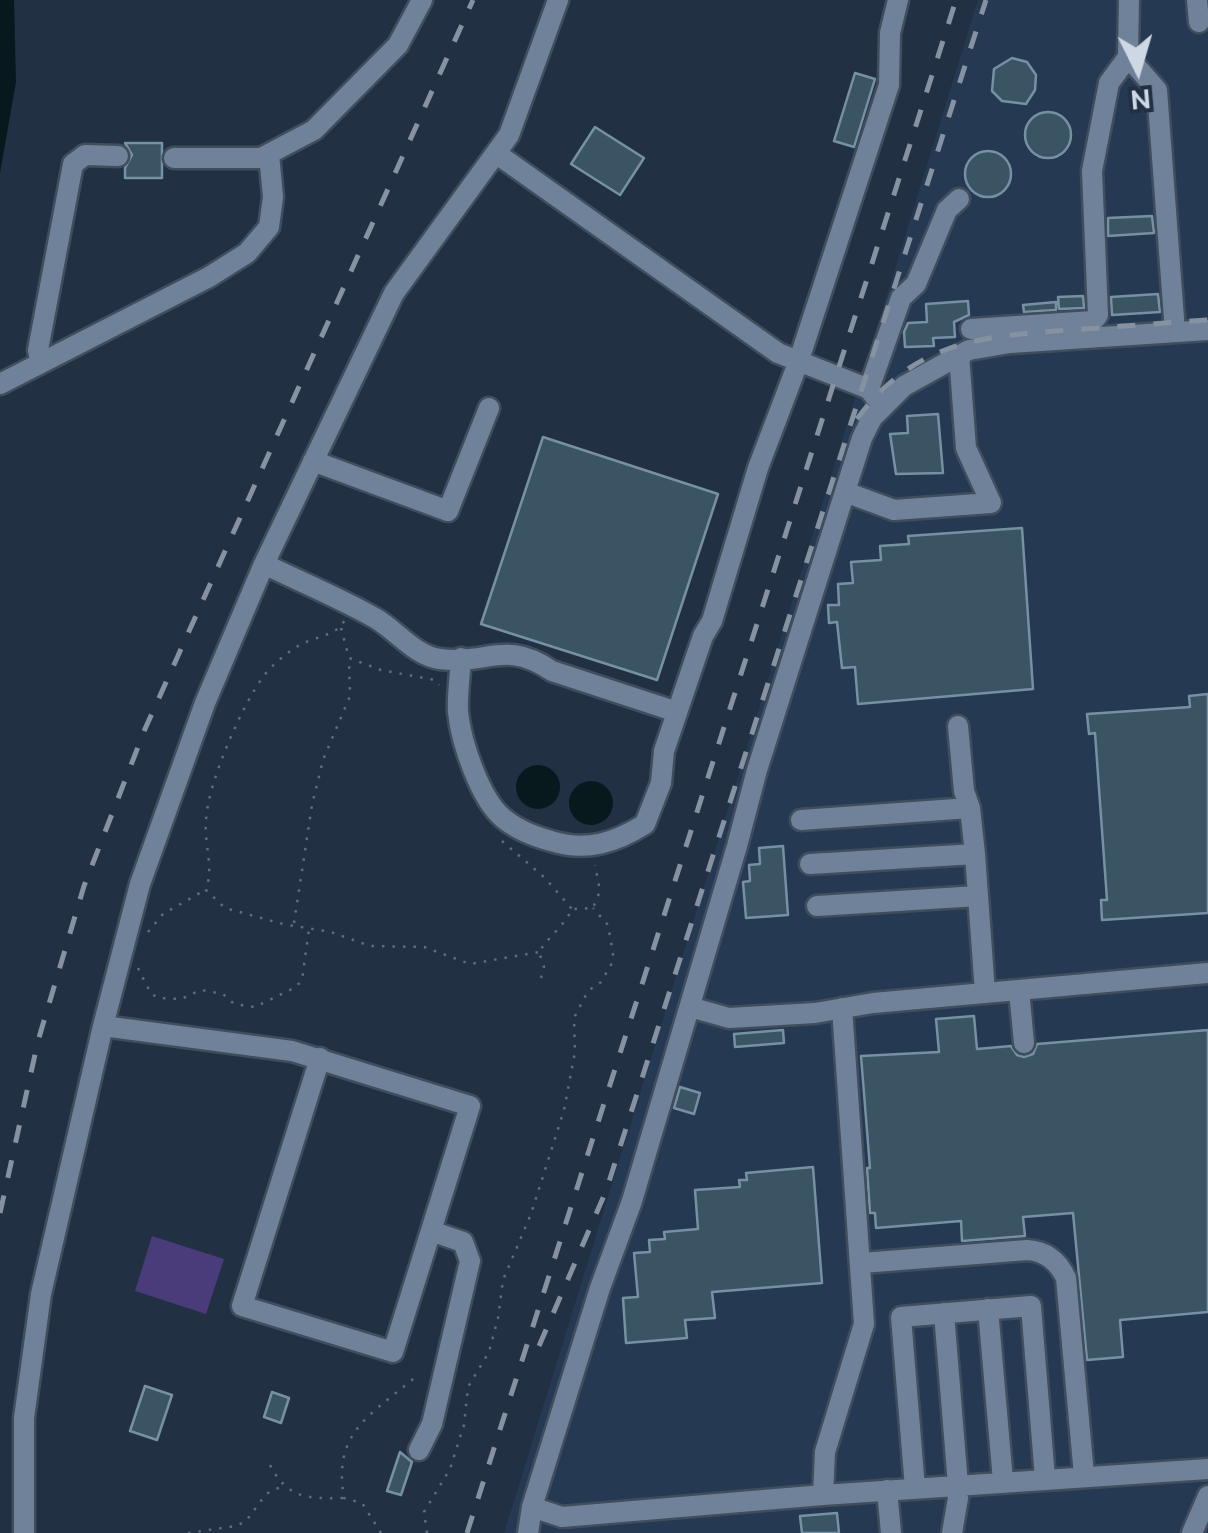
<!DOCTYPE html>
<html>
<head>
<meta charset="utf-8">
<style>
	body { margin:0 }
	#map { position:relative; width:1208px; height:1533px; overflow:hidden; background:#213043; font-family:Ubuntu,sans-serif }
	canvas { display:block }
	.north { position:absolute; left:1088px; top:20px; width:100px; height:100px; -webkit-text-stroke:8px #213043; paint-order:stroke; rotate:175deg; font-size:28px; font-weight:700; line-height:40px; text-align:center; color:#ced8e4 }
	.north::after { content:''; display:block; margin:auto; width:35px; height:45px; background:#ced8e4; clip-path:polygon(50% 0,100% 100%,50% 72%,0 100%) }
</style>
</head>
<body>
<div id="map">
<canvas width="1208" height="1533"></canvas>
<div class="north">N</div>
</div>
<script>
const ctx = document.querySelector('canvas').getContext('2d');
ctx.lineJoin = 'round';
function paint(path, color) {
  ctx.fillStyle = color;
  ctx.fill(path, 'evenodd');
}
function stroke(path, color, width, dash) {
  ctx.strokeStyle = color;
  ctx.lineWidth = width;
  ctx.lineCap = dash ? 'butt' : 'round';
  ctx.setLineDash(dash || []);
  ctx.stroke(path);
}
paint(new Path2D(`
	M978 0H1208V1533H504Z`), '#263952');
paint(new Path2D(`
	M152 1236 224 1259 206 1314 135 1291Z`), '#4a3c7a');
paint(new Path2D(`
	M0 0H14L16 82 0 173Z
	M516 787a22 22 0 1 1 44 0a22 22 0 1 1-44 0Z
	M569 803a22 22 0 1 1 44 0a22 22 0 1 1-44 0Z`), '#08191e');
const building = new Path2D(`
	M1012 58 1027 62 1036 75 1035 90 1026 104 1002 101 992 91 994 69Z
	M855 73 875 79 854 147 834 141Z
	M1025 135a23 23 0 1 1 46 0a23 23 0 1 1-46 0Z
	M595 127 644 158 620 195 571 164Z
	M162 143V178H125V168L132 155 125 143Z
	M965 174a23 23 0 1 1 46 0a23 23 0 1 1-46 0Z
	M1152 216 1154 233 1108 236V218Z
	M1158 294 1160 312 1112 315 1111 297Z
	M1083 296 1084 308 1059 309 1058 297Z
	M968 301 969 315 954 322 955 337 933 338 934 346 905 347 904 332 908 323 927 322 926 304Z
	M1056 302V310L1024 312 1023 305Z
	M938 414 943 473 896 474 890 434 908 433 907 416Z
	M543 437 718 494 657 680 481 624Z
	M1022 528 1033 689 858 704 855 667 842 668 837 622 829 623 828 605H839L838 584 853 583 851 562 881 560 880 546 909 544 908 536Z
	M1208 694V913L1102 920 1101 900H1107L1095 733 1089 734 1087 714 1190 707 1189 696Z
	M783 846 788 915 746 918 743 882 750 881 749 865 760 864 759 848Z
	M974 1016 977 1049 1011 1046 1017 1055 1024 1057 1033 1054 1037 1044 1208 1030V1312L1120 1320 1123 1357 1087 1360 1073 1213 1023 1217 1025 1236 962 1241 961 1221 876 1228 875 1213H870L867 1168H870L861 1056 939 1052 936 1019Z
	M783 1030 784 1043 735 1047 734 1034Z
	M680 1087 700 1093 694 1114 674 1108Z
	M813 1167 822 1283 712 1292 715 1318 685 1320 687 1338 626 1343 623 1298 638 1297 634 1253 650 1252 649 1240 665 1239 664 1232 698 1229 695 1190 740 1187 739 1180H747L746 1173Z
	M145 1386 172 1395 157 1440 130 1431Z
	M272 1392 289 1398 281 1423 264 1417Z
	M400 1452 412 1462 401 1495 387 1491Z
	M837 1513 839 1533H802L800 1516Z`);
paint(building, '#3b5464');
stroke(building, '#7691a3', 2.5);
const minor = new Path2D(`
	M1197 0 1199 22
	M1128 57 1157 90 1175 332
	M497 154 778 353 869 389
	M174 158H261L314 130 398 45 422 0
	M971 329 1093 321 1098 315 1092 171 1109 83 1128 57 1129 0
	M40 361 38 350 73 164 85 155 118 156
	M0 384 209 277 247 253 269 227 273 197 269 154
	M875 397 869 389 901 298 916 284 947 210 959 199
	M313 461 448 511 489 408
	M845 492 894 510 991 503 966 448 959 355
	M264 564C301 582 340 598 375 618 396 630 415 656 440 659 488 665 505 639 552 671L677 712
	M461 658C460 676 457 695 458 712 461 742 480 799 503 818 517 830 533 836 551 841 586 852 615 843 645 824L661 783 664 751 703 636 712 621 758 468 798 363 889 85 890 33 898 0
	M958 726 964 791 970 808 975 854 985 993
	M801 820 970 808
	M810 864 975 854
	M817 906 978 896
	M1019 990 1024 1043
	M690 1007 729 1018 815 1013 873 1003 1208 973
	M842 1008 864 1324 825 1452 823 1495 1208 1469
	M103 1026 292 1051 470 1106 393 1352 242 1306 320 1058
	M862 1263 1027 1250C1046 1251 1058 1261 1066 1278L1084 1475
	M988 1309 1003 1481
	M944 1313 958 1485
	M419 1450 432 1424 470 1261 463 1242 431 1231
	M915 1488 901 1317 1031 1306 1045 1478
	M887 1490 891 1533
	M532 1507 562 1517 823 1495
	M24 1533V1418L41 1294 103 1026 140 884 205 703 264 564 394 293 509 135 558 0
	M528 1533 532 1507 600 1288 632 1201 737 846 757 770 862 438 872 418 904 386 969 350 1010 343 1208 330
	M952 1533 958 1498 956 1485
	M1192 1533 1208 1496`);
stroke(minor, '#404d5d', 25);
stroke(new Path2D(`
	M344 621C337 636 312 637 298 646 285 654 272 665 263 677 242 705 207 785 206 821 204 845 214 866 206 890L225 908 283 924 331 932 370 946 424 947 470 964 539 952
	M341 628 349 658 381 670 435 680 439 685
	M502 841 545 878 572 909
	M294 923 312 805 323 760 350 696 349 659
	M148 932 163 914 205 890
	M138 968 151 994 159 998 181 999 201 990 223 994 234 1004 255 1007 296 987 302 980 309 929
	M541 978 544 967 539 952C550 935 564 926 572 909L593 908 600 891 595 865
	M270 1465C287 1498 307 1499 343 1498
	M188 1533 236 1526 246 1521 266 1494 282 1486
	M381 1533 362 1503 344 1498C333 1434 367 1417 412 1380L416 1373
	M427 1533 424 1512 450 1469 464 1425 468 1387 489 1352 498 1318 503 1280 531 1214 564 1110 575 1052 574 1018 588 991 601 982 611 965 613 954 608 925 593 908`), '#606d7e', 2.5, [2.5, 8]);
stroke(minor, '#708299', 20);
stroke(new Path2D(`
	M857 419C914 342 980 336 1069 330 1115 327 1162 323 1208 320
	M0 1213 38 1041 84 886 145 729 473 0
	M539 1346 606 1191 986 0
	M467 1533 956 0`), '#8692a1', 5, [18, 18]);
</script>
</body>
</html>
